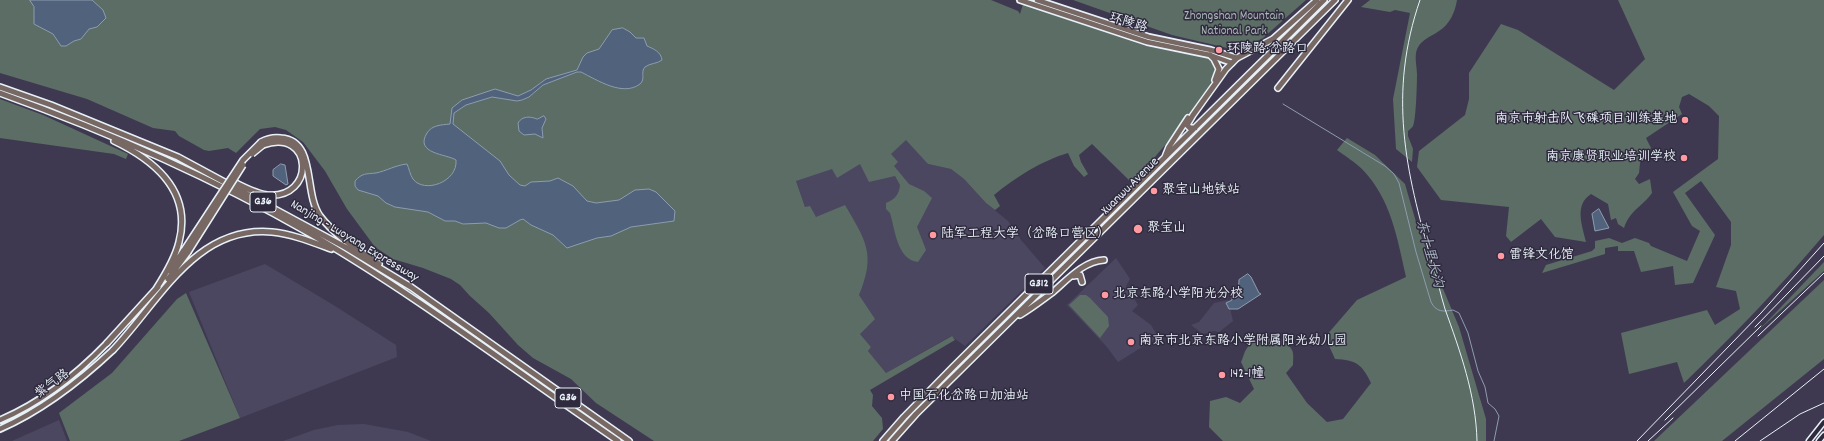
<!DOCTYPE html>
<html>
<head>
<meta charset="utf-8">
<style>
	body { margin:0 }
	canvas { display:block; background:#3e3950 }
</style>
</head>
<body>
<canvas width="1824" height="441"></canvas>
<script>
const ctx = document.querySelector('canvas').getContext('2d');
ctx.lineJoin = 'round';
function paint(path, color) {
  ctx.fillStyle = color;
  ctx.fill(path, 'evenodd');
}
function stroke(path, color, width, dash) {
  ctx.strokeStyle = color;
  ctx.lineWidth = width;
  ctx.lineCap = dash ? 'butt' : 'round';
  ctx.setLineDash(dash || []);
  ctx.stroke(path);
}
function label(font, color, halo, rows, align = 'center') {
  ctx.font = font + ' Dekko,"LXGW WenKai TC",sans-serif';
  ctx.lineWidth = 3;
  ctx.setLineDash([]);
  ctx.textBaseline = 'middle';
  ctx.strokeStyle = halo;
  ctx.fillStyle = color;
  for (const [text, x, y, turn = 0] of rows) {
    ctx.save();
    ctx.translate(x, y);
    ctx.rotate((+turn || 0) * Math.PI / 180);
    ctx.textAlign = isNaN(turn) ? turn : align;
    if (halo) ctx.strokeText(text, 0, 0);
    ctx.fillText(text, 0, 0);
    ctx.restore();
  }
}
paint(new Path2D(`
	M893 92 928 164 951 169 964 179 986 203 1008 221 1021 240 1045 268 965 346 951 336 886 373 868 351 871 347 860 334 859 295 816 218 805 207 796 181Z
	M1116 258 1130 279 1126 286 1138 305 1132 311 1151 325 1158 337 1118 362 1107 347 1067 305Z
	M265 264 335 306 396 345 397 357 240 418 189 292Z
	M1228 300 1233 321 1219 332 1214 331 1203 334 1191 325 1199 322 1214 303Z
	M59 420 67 441H12Z
	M364 424 408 432 431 441H283L314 430 338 425Z`), '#4c4760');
paint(new Path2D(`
	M0 0H991L1018 11 1020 14 1023 4 1146 46 1206 58C1211 60 1216 62 1216 68 1217 87 1148 166 1132 183L1092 144 1079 155 1081 162 1088 174 1084 177 1074 166 1068 153C1041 161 1016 177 994 195L1000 206 995 210 986 203 964 179 951 169 928 164 906 140 891 154 898 162 894 166 909 184 924 191 932 198 917 227 926 250 918 262C897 260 895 229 890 213L886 209V203C895 199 899 195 900 185L895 176 869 182 860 164 837 178 832 169 796 181 805 207 810 206 816 217 845 205C866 241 876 254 859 295L875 319 860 334 871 347 868 351 886 373 952 336 955 340 870 390 873 395 872 406 882 418 883 429 873 441H654L596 403 571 379 533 358 518 345 489 313 470 296 460 285 451 279 423 268 393 259 375 247 347 209 325 171 303 142 286 130 275 127 260 129 236 153 228 148 209 151 204 150 179 136 175 131 153 128 87 99 0 73Z
	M1073 0H1306L1263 38 1240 51 1172 35Z
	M1370 0H1457C1455 12 1450 24 1439 31 1429 38 1419 40 1416 53 1415 60 1417 68 1417 75 1417 84 1416 120 1413 126 1412 128 1410 129 1408 131V136L1413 149 1412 162 1396 149 1393 99 1410 13 1395 10 1390 12 1361 7Z
	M1618 0H1824V235C1780 287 1733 336 1684 383L1677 362 1629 374 1621 333 1707 310 1715 325 1740 309 1736 291 1716 287 1731 245V222L1701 181 1685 193 1715 235 1693 283 1675 285 1673 266 1641 272 1634 251H1618V246L1605 248V254L1542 273 1546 265 1592 251 1595 248V241L1609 238 1622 243 1635 238 1649 243 1651 246 1687 261 1700 231 1692 226 1673 192 1718 159 1719 116 1709 106 1689 94 1682 97 1679 107 1682 114 1646 138 1651 148 1640 163 1639 173 1635 179 1639 184 1650 179 1652 193C1642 207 1630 210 1624 228L1618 224 1616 218 1611 220 1608 204 1591 194C1574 205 1582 225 1586 242L1555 237 1541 219 1511 242 1506 236 1509 207 1441 200 1417 167 1419 151 1465 115 1469 99V73L1501 24 1518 30 1614 90 1645 59Z
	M0 99 43 115 128 154 126 159 114 154 0 138Z
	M1347 138 1375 155 1405 184 1418 229 1459 327 1486 419V441H1223L1209 427 1210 401 1226 397 1240 403 1254 389 1241 362C1243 358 1244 352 1247 348 1258 333 1283 333 1292 350 1294 354 1293 360 1293 365L1286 373 1307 403 1327 422 1343 419 1371 383C1362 364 1356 360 1335 359L1325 337 1357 300 1406 277C1397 237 1391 199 1362 169 1355 162 1345 156 1337 150Z
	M1824 262V271L1759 330Z
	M1824 280V359L1722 441H1654Z
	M186 293 240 418 179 441H70L59 413 112 373 177 299Z
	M1080 295H1086L1090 298 1108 317 1109 326 1100 338 1069 305Z`), '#5b6d65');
const water = new Path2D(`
	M30 0H92L103 10 106 18 97 27 89 29 81 39 74 41 66 46H61L53 34 34 24V7Z
	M623 28 630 32 636 38H644L647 46C654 49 661 52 662 60 657 64 650 63 645 67 640 72 646 79 640 84 623 97 597 80 581 72H577L543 85 529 97 522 100 517 101 492 97 466 105 454 113 453 124 500 161 509 175 520 185 525 186 531 182 550 181 558 178 573 186 587 201 596 203 619 200 635 190 649 189 656 192 675 211 674 221 631 227 611 236 597 238 567 248 553 235 531 225 523 219 520 220 506 228H499L486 223 463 224 455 221H445L428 212 395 207 386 203 378 196 358 190 355 186V181C362 173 366 174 376 173 386 171 396 165 407 164 409 168 410 175 413 179 424 194 458 182 456 160 447 154 414 154 427 133 432 125 441 125 450 124L452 108 462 100 495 89 518 96 531 90 546 79 577 70 583 57 587 53 599 49 612 30Z
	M544 116 546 119 542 128 543 138 535 134 524 135 519 131 518 123C522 116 530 116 537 119Z
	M281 164 285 165 288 184 286 185 273 176V170Z
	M1599 209 1609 228 1595 231 1592 214Z
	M1248 274 1251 277 1259 293 1261 294 1238 309H1229L1226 303 1232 300V294C1237 290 1239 287 1239 280Z`);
paint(water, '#51637c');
stroke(water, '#8d9cae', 1);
stroke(new Path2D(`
	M1283 104 1385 166 1394 174 1399 183 1416 252 1431 302C1436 312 1443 312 1453 310L1459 313 1468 333 1478 371 1485 387 1488 403 1495 409 1499 416 1494 441`), '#8d9cae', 1);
const secondary = new Path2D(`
	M1809 441 1824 422
	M1819 441 1824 435`);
const primary = new Path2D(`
	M1020 0 1147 42 1210 55 1232 63
	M1037 0 1149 37 1211 50 1237 58
	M0 420C40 403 77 374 107 343
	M0 429C43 410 79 382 113 350`);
const highway = new Path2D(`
	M1210 55 1214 59 1219 69 1215 80
	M0 87 51 105 178 157 345 247 411 287 629 441
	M1278 88 1348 0
	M0 93C106 131 211 177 309 233 416 295 515 371 618 441
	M1195 128H1190L1187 125 1193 115 1226 69 1237 58 1273 39 1317 0
	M114 141C156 161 192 192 179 242 175 259 165 275 156 289
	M261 142C268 138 273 137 281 138 317 141 303 192 320 216 335 236 359 250 379 264
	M1165 157 1169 147 1188 118
	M230 180C241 186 254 193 267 195 316 200 314 127 263 145
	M170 271 184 250
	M1073 276 1080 275 1082 282
	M168 279 188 252
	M1020 315C1032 308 1042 300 1053 292 1068 279 1084 261 1104 260
	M107 343 158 287
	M113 350C159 302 195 225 272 232 292 234 312 242 331 249
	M883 441 904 417 953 367 1324 0
	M892 441 916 414 1335 0`);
stroke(secondary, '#e8f1f8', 7);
stroke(primary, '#e8f1f8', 8);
stroke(highway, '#e8f1f8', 8);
stroke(secondary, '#2f2a3d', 4);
stroke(primary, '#776864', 4.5);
stroke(highway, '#776864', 5);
stroke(new Path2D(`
	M1420 0C1388 93 1405 170 1432 262 1437 277 1440 293 1445 309 1460 351 1476 395 1477 441
	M1755 327 1824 256
	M1758 336 1824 273
	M1665 420 1761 326
	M1637 441 1761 313 1824 243
	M1648 441 1673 418
	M1735 441 1824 369
	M1760 441 1800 414 1824 403`), '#e8f1f8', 1);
const highwayBridge = new Path2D(`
	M252 154 263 145
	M184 250 243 160 261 142
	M188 252 243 165`);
stroke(highwayBridge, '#e8f1f8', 8, []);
stroke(highwayBridge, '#776864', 5);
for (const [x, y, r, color] of [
	[1219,50,4,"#ff9aa2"],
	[1685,120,4,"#ff9aa2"],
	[1684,158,4,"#ff9aa2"],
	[1154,191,4,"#ff9aa2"],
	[1138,229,5,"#ff9aa2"],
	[933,235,4,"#ff9aa2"],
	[1501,256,4,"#ff9aa2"],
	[1105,295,4,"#ff9aa2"],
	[1131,342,4,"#ff9aa2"],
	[1222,375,4,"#ff9aa2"],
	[891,397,4,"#ff9aa2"]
]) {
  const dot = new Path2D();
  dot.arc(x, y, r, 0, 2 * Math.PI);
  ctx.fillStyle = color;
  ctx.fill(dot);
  stroke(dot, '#2f2a3d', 1.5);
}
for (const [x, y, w] of [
	[263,202,26],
	[1039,284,28],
	[568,398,26]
]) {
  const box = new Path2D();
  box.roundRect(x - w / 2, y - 10, w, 20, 3);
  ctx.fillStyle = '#2f2a3d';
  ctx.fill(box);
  stroke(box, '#e8f1f8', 1);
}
label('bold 12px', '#e8f1f8', null, [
	["G36",263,202],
	["G312",1039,284],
	["G36",568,398]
]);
label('13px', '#a9b6b6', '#2f2a3d', [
	["Zhongshan Mountain",1234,17],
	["National Park",1234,32]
]);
label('13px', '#e8f1f8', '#2f2a3d', [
	["环陵路",1128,24,17],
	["Xuanwu Avenue",1131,187,-45],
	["Nanjing - Luoyang Expressway",354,242,31],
	["紫气路",53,385,-36]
]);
label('13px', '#e8f1f8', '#2f2a3d', [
	["环陵路·岔路口",1227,50],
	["南京市射击队飞碟项目训练基地",1677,120,"right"],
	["南京康贤职业培训学校",1676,158,"right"],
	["聚宝山地铁站",1162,191],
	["聚宝山",1147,229],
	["陆军工程大学（岔路口营区）",941,235],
	["雷锋文化馆",1509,256],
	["北京东路小学阳光分校",1113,295],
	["南京市北京东路小学附属阳光幼儿园",1139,342],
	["142-1幢",1230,375],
	["中国石化岔路口加油站",899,397]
], 'left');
label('italic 14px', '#acb8c6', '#2f2a3d', [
	["东十里长沟",1428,254,75]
]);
</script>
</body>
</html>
